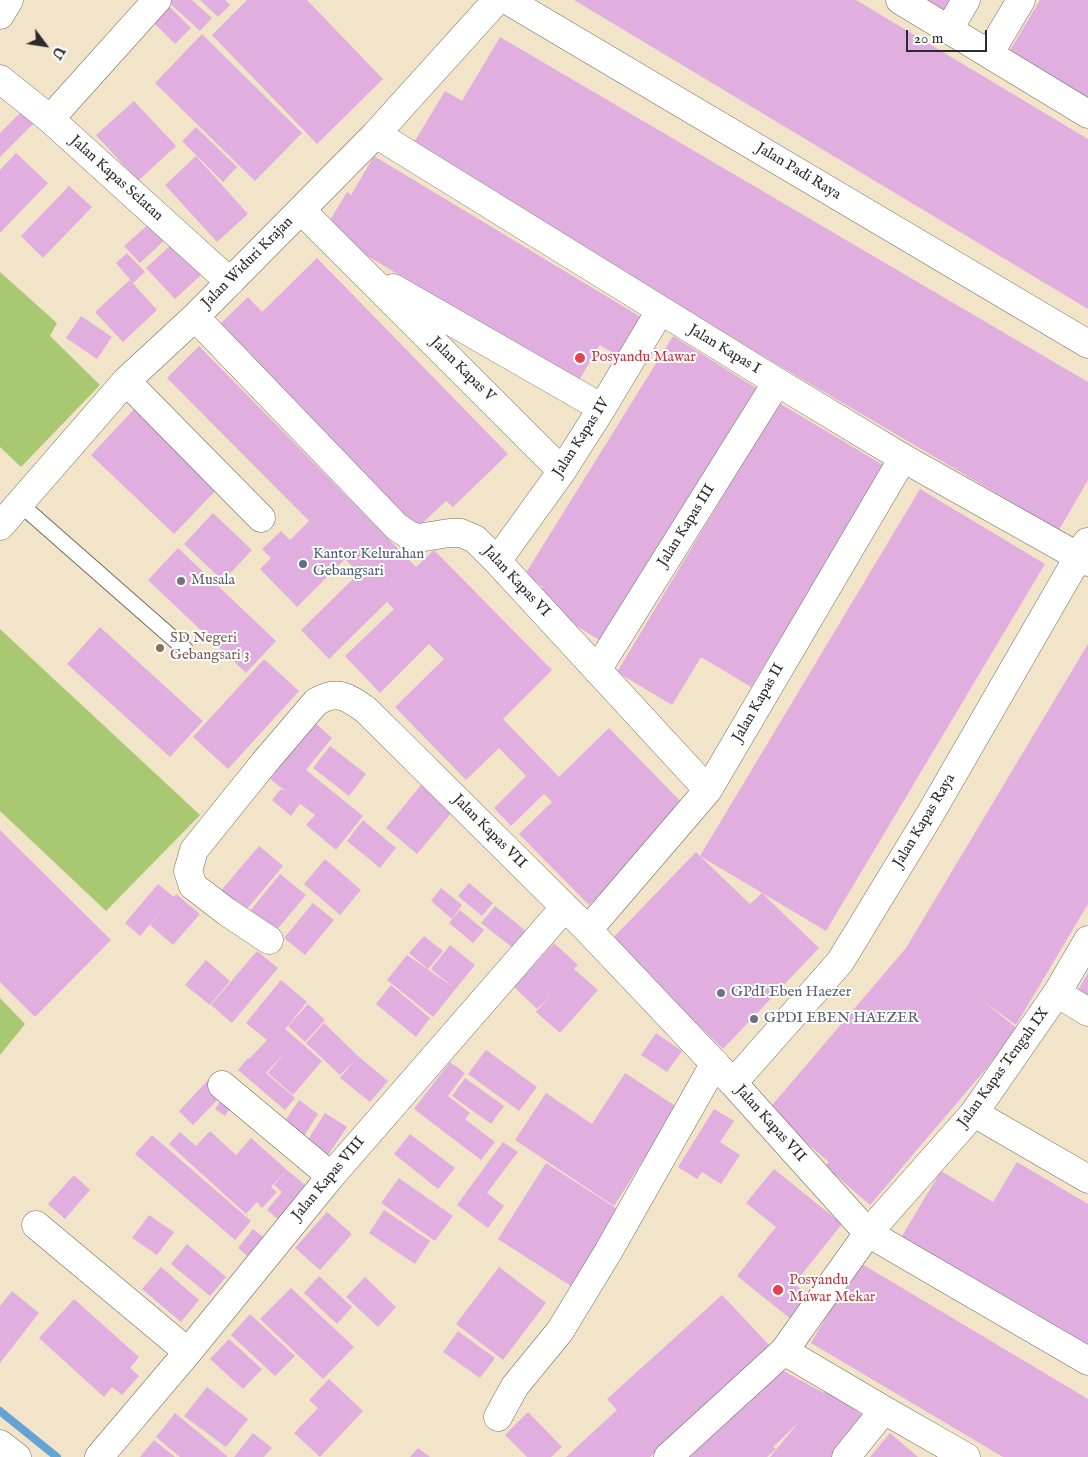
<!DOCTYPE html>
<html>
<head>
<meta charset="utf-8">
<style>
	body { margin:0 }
	#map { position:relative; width:1088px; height:1457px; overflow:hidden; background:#f2e4c9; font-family:"IM FELL English",serif }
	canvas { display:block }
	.north { position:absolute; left:20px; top:20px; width:50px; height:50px; -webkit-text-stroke:4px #fff; paint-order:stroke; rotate:121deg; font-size:14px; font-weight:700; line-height:20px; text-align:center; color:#2b2b2b }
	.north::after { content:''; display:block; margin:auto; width:18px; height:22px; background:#2b2b2b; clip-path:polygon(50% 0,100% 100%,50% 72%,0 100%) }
	.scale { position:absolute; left:906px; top:30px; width:81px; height:22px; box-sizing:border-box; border:2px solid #2b2b2b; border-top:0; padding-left:6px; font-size:15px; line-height:18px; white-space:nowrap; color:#2b2b2b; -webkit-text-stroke:4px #fff; paint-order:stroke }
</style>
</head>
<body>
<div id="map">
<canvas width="1088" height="1457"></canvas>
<div class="north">U</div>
<div class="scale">20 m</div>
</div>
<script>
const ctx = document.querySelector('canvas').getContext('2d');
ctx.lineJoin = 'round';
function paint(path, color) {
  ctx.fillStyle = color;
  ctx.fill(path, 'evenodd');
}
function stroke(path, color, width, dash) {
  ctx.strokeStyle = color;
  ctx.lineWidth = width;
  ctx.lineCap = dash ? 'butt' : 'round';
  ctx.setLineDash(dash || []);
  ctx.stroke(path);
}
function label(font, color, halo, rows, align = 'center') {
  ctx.font = font + ' "IM FELL English",serif';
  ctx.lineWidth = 4;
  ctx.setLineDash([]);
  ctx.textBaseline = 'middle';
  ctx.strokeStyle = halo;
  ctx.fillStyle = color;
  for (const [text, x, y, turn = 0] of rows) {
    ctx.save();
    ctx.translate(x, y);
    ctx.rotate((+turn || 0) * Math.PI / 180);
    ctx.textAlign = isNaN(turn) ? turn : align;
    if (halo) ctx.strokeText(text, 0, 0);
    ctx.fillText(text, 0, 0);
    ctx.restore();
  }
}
paint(new Path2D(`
	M0 272 57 323 50 336 100 385 21 467 0 447Z
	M0 629 200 815 106 911 0 811Z
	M0 998 25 1024 0 1055Z`), '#a8c971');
stroke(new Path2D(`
	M0 1411 57 1457`), '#64a3d6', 8);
paint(new Path2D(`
	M166 0H192L212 18 200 31Z
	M200 0H225L230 5 218 17Z
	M247 0H307L383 79 317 144 212 35Z
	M574 0H856L1088 139V309Z
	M921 0H957L948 16Z
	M1040 0H1088V100L1009 52Z
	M169 6 191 28 175 44 153 22Z
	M202 34 302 133 255 181 155 83Z
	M500 37 1088 382V480L1059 530 410 149 445 91 462 101Z
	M134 101 176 146 138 181 96 135Z
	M22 111 34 123 0 157V133Z
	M196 127 237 167 223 182 182 141Z
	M16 153 48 183 0 233V170Z
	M196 156 248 214 217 242 165 185Z
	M374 156 649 322 626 361 600 345 578 382 324 230 347 192 351 195Z
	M69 186 92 207 43 258 21 236Z
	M151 222 167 238 140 263 124 246Z
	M172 244 201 275 175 299 146 268Z
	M127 253 145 272 133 283 116 263Z
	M317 258 508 454 453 507 446 501 415 530 217 327 248 297 262 312Z
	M130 280 157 310 123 342 95 312Z
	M81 316 112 337 97 359 66 338Z
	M673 336 761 391 604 643 535 600 543 587 524 576Z
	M199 346 416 567 434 550 552 670 503 719 559 777 609 728 687 808 589 905 519 834 552 802 544 794 511 826 494 808 526 776 499 748 466 780 395 707 444 659 429 644 380 693 345 656 394 609 387 602 329 659 301 630 359 573 345 559 297 607 260 569 271 558 262 549 281 531 290 540 309 521 167 378Z
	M779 403 885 466 751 687 701 657 672 705 617 672Z
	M139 404 222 484 174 534 91 455Z
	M920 489 1045 564 826 931 700 856 750 904 762 893 819 948 723 1049 610 941 696 852 700 856Z
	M213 513 252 550 223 581 184 544Z
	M178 548 276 641 246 673 148 580Z
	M100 627 203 721 170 757 67 664Z
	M1088 644V904L1016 1025 982 1000 1019 1030 870 1205 825 1166 829 1162 768 1110 906 948Z
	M264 659 299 691 228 769 193 737Z
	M315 723 332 738 306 770 363 816 336 850 306 825 315 815 295 800 300 804 291 816 272 800 281 789 287 792 270 779Z
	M330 746 366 774 349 796 313 768Z
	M421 785 453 811 417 854 386 828Z
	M363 820 396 848 380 868 347 841Z
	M0 830 111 940 35 1017 0 982Z
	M259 846 283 866 242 915 218 894Z
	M325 859 361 890 340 915 304 884Z
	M280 874 306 895 275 932 250 911Z
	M469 883 493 903 482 916 458 896Z
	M158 884 174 897 176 894 200 914 173 945 150 925 169 902 140 936 125 923Z
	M441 888 462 905 452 919 431 901Z
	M313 903 334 920 305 955 284 938Z
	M495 906 526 931 513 948 481 923Z
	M460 910 484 930 473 943 449 923Z
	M424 936 443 951 428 969 409 953Z
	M554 943 578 965 574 969 598 990 560 1033 536 1012 551 995 537 1009 514 987Z
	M450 945 475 965 433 1017 387 980 407 955 453 987 431 969Z
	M257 951 278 968 232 1023 211 1005Z
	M206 960 230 981 210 1005 185 985Z
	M1088 973V1002L1075 995Z
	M281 980 307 1002 285 1029 322 1061 293 1095 268 1073 286 1051 266 1073 295 1098 285 1110 238 1070 248 1058 249 1059 267 1040 246 1023Z
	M391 985 430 1018 416 1037 376 1004Z
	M308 1004 325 1020 305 1042 288 1026Z
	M324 1023 358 1056 388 1081 370 1102 340 1078 354 1061 340 1075 306 1043Z
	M656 1033 682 1051 667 1072 641 1055Z
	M486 1050 537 1087 519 1111 468 1074Z
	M450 1062 465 1073 448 1096 470 1113 465 1119 495 1142 481 1160 414 1109Z
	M625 1073 677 1107 614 1206 515 1140 546 1093 592 1124Z
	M465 1078 504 1106 491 1124 452 1096Z
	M209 1079 224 1093 193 1125 179 1111Z
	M226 1093 236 1100 225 1116 215 1109Z
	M299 1100 318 1114 302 1139 285 1121Z
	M714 1109 734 1121 720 1142 740 1155 721 1184 702 1172 697 1179 678 1167Z
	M325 1113 347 1127 326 1158 305 1144Z
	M210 1131 236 1155 251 1138 287 1170 271 1187 277 1192 262 1208 257 1202 246 1214 169 1144 180 1132 196 1146Z
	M410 1134 455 1168 438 1189 394 1154Z
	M152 1135 251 1221 235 1240 135 1154Z
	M503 1142 518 1152 487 1193 504 1206 488 1228 457 1205Z
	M1017 1162 1088 1204V1353L899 1241 941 1171 993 1202Z
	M546 1163 625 1214 577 1290 498 1239Z
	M774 1169 842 1224 794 1284 811 1297 792 1320 737 1276 776 1227 746 1203Z
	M287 1170 311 1190 283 1223 267 1210 282 1192 274 1185Z
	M74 1175 90 1190 65 1219 48 1204Z
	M399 1178 453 1216 435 1241 381 1203Z
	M384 1210 430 1241 415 1264 369 1233Z
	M327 1212 352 1234 320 1270 295 1248Z
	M149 1215 174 1232 157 1255 132 1238Z
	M253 1229 267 1240 251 1259 238 1248Z
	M187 1244 226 1277 210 1296 171 1264Z
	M862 1264 1088 1399V1457H1003L811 1343 835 1302 838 1304Z
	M161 1267 199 1300 181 1322 142 1289Z
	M499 1267 546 1303 503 1360 456 1324Z
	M319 1276 352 1307 337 1324 304 1293Z
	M365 1277 396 1307 378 1327 346 1297Z
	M291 1288 354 1347 323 1379 260 1319Z
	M12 1291 39 1313 0 1363V1306Z
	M722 1295 771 1347 650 1457H566L617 1410 607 1399Z
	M74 1299 139 1357 130 1368 139 1376 122 1395 112 1387 104 1397 39 1338Z
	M250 1314 295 1356 275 1376 231 1335Z
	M458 1331 495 1358 480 1378 443 1352Z
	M229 1339 262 1369 243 1389 210 1359Z
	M780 1369 824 1393 828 1388 869 1421 839 1457H770L798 1423 773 1447 776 1449 767 1457H685Z
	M329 1379 363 1411 320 1457 294 1433 318 1408 309 1400Z
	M207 1387 248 1419 226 1447 184 1416Z
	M528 1412 562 1447 551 1457H527L505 1435Z
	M175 1413 227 1456V1457H180L156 1437Z
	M253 1433 272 1448 264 1457H234Z
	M890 1433 918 1457H870Z
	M154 1440 175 1457H140Z
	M418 1448 430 1457H410Z`), '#e0afe0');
const service = new Path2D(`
	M20 504 185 649`);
const minor = new Path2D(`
	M507 0 1088 344
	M900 0 1088 114
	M0 15 9 0
	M949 29 966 0
	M989 54 1021 0
	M0 79 50 119 230 282
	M50 119 157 0
	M376 134 777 382 903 458 1088 562
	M301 210 562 471
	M393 288 602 408
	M195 317 397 527 409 535 418 538 449 533H461L475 539 497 561 708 790
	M126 381 261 518
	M0 526 126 381 195 317 376 134 497 0
	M497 561 562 471 602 408 660 311
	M597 670 777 382
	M588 930 708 790 903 458
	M269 940 227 912 193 886 188 871 194 850 264 763 316 702C337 689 348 697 366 710L588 930 733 1083 868 1233 1088 1361
	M1057 993 1088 1012
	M733 1083 840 962 929 816 1087 542
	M222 1085 331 1176
	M974 1113 1088 1179
	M36 1225 188 1352
	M784 1351 884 1410 966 1457
	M498 1417 515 1386 560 1331 608 1252 715 1063
	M99 1457 188 1352 331 1176 565 907
	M668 1457 784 1351 868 1233 974 1113 1057 993 1088 940
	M846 1457 884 1410`);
const tertiary = new Path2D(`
	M0 1444 17 1457`);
stroke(service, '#716c62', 17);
stroke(minor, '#716c62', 29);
stroke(tertiary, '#716c62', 29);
stroke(service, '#fff', 15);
stroke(minor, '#fff', 28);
stroke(tertiary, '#fff', 28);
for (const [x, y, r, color] of [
	[580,358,6,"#e0444e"],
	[303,564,5,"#5c6f8a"],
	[181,581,5,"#6b7280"],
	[160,648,5,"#8d6e63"],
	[721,993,5,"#6b7280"],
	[754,1019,5,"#6b7280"],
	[778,1290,6,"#e0444e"]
]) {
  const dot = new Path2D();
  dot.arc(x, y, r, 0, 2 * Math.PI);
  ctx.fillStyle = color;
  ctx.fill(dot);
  stroke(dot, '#fff', 2);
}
label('15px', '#2b2b2b', '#fff', [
	["Jalan Padi Raya",798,172,31],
	["Jalan Kapas Selatan",116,179,42],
	["Jalan Widuri Krajan",248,263,-45],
	["Jalan Kapas I",724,350,31],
	["Jalan Kapas V",462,370,45],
	["Jalan Kapas IV",582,438,-57],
	["Jalan Kapas III",687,526,-58],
	["Jalan Kapas VI",516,582,47],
	["Jalan Kapas II",759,703,-60],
	["Jalan Kapas Raya",925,821,-59],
	["Jalan Kapas VII",489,832,45],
	["Jalan Kapas Tengah IX",1004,1068,-54],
	["Jalan Kapas VII",770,1124,48],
	["Jalan Kapas VIII",329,1179,-50]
]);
label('15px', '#be3a42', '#fff', [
	["Posyandu Mawar",591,358],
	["Posyandu",789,1281],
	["Mawar Mekar",789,1298]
], 'left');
label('15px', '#4e5e75', '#fff', [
	["Kantor Kelurahan",313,555],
	["Gebangsari",313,572]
], 'left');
label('15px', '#5b616d', '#fff', [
	["Musala",191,581],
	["GPdI Eben Haezer",731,993],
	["GPDI EBEN HAEZER",764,1019]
], 'left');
label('15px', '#785e54', '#fff', [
	["SD Negeri",170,639],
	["Gebangsari 3",170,656]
], 'left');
</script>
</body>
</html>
